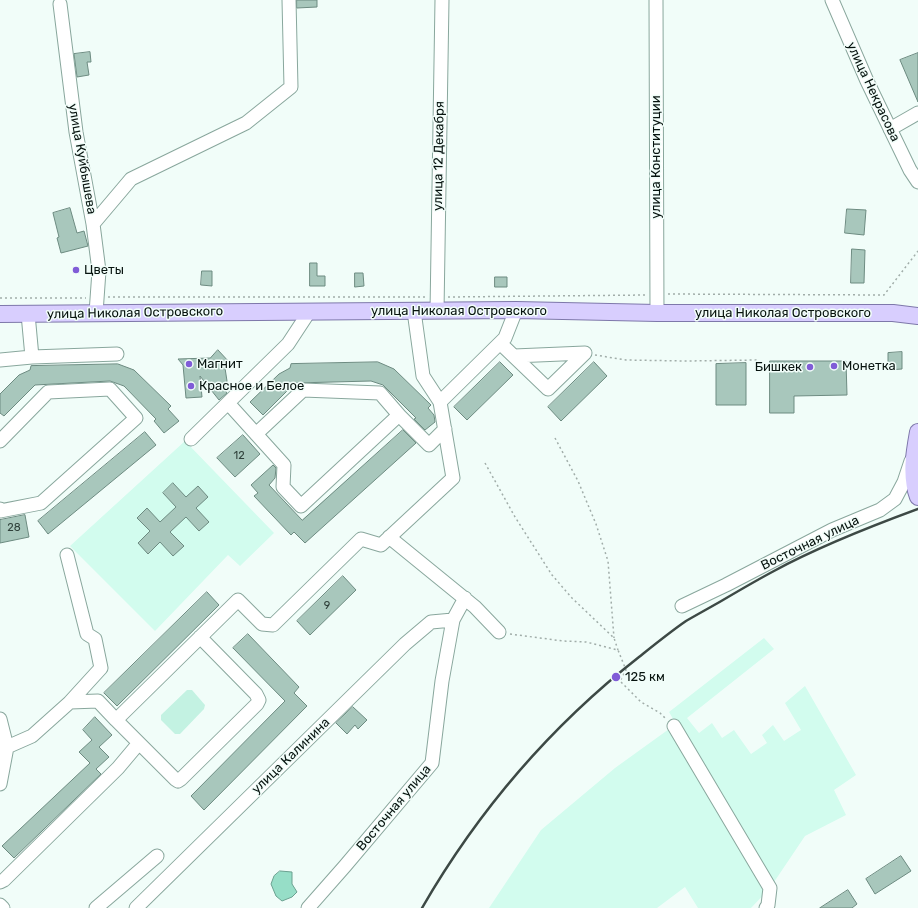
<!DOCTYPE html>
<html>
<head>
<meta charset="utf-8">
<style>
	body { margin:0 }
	canvas { display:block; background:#f1fdf9 }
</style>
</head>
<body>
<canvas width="918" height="908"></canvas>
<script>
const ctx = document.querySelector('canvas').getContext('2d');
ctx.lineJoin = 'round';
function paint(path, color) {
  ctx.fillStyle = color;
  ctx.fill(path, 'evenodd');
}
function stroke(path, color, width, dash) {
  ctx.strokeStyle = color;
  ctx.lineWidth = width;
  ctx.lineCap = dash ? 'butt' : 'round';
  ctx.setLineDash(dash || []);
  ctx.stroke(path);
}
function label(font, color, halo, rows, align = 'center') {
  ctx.font = font + ' Rubik,sans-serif';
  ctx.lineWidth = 3;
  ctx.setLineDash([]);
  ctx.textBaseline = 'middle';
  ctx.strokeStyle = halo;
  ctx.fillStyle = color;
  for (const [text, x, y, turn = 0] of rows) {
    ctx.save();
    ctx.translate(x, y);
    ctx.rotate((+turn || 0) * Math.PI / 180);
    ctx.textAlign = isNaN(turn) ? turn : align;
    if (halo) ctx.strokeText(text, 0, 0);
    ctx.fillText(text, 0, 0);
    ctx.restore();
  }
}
paint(new Path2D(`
	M185 441 274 533 240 566 228 555 155 631 70 546Z
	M764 638 774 649 687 718 699 733 712 723 722 738 734 730 751 754 767 743 762 735 773 725 784 741 801 730 785 703 805 686 856 775 834 790 846 815 805 836 770 888 751 908H698L685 887 657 908H489L541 830 615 768 676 724 669 712Z`), '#d2fcee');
paint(new Path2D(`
	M187 690H192L205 705 204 709 180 734H175L161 720V715Z`), '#c3f2e2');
const water = new Path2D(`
	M280 871 292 872V884L297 892 292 897 282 901 276 896 271 884 274 876Z`);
paint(water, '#96dec7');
stroke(water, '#6ba190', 1);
const building = new Path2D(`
	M297 0H317V7L297 8Z
	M90 52 91 62H87L89 75 77 77 74 54Z
	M918 53V102L900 60Z
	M70 208 77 233 84 231 88 246 61 253 57 238 59 237 53 213Z
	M847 209 866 210 864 235 845 233Z
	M852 249 865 250 864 283H851Z
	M310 263H317V276H325V286H310Z
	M202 271H212V286L201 285Z
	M355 273H363L364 286 355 287Z
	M495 277H507V287H495Z
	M218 350 230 363 225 368 227 381 224 389 227 393 219 400 200 376 202 397 186 398 183 365 178 359 210 358Z
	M902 352V369L888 370V353Z
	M770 361H846L847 395 794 396V413H770Z
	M378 362 394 369 431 405 428 408 434 415 435 422 425 430 414 419 416 418 383 385 371 381 295 383 263 415 250 402 279 374 290 368 291 364Z
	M500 362 513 375 467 420 454 407Z
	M594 362 607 376 561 421 548 407Z
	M746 363V405H716V364Z
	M118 364 134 370 171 406 168 409 179 421 164 433 154 421 156 419 124 386 110 381 35 385 4 416 0 413V394L19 375 30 370 31 366Z
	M403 430 416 443 305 543 294 532 291 535 254 496 258 493 251 485 273 465 276 468 275 478 269 485 302 520Z
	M145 432 156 445 48 534 38 521Z
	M243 435 260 454 235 477 217 458Z
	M173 483 186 497 198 486 208 497 196 508 209 522 199 531 186 517 170 532 184 546 173 556 160 542 148 554 138 543 150 531 137 518 147 508 160 522 176 507 163 493Z
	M25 515 29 537 0 543V520Z
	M343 576 356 590 310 635 297 621Z
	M207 592 219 605 117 706 104 693Z
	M248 634 299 687 294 693 307 706 204 810 191 796 285 701 233 648Z
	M353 707 367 720 358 729 355 725 347 734 336 723Z
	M95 717 112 735 99 747 109 757 96 769 101 774 14 858 2 846 90 763 79 752 92 740 83 730Z
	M901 856 911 871 875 894 866 879Z
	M848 890 857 904 852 908H820Z`);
paint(building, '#a8c7bc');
stroke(building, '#6d8b81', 1);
const minor = new Path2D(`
	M656 0 657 313
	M832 0 867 81 910 170 918 182
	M60 4 76 132 93 224 99 271 96 313
	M890 129 918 113
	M93 224 131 179 246 123 291 87 289 0
	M414 311 423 376 440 402
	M437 311 442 0
	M500 343 548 389 585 353
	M514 356 585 353
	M32 357 117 354
	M0 360 32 357 28 314
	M228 403 284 465 283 487 301 506 399 415 429 445 445 429
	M256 434 303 390 380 393 399 415
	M191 439 288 344 309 312
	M0 441 48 392 110 389 136 418 41 503 0 511V509
	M389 537 475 607 499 632
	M67 555 87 634 95 639 101 668 70 702
	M682 606 726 585 832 530 880 510 895 499 904 482 911 461
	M0 719 7 747 0 784
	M116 720 175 779 178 781 181 779 257 704 259 700 256 694 200 637
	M674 726 770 888 768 905 766 908
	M0 749 7 747 32 736 70 702 98 701 116 720 238 600 262 624 273 625 361 539 381 545 453 478 440 402 505 338 516 310
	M0 882 4 880 118 768 139 743
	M0 905 3 908
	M96 908 157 856
	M136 908 405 644 431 622 453 620
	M308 908 345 866 432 763 442 681 453 620 465 598`);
const major = new Path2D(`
	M0 314 516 310 657 313H893L918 316
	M918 432C914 454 910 476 918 497`);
stroke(minor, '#89a79d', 15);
stroke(major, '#7e78aa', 18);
stroke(new Path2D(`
	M668 294 884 295 918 251
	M108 297H426
	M448 297 646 295
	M0 298H86
	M595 355 626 360 686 361 758 360
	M555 438 578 481 596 524 608 561 614 638
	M485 463 515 517 552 575 572 598 614 638 618 650
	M510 634 563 641 586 642 618 650 626 670 620 681 641 702 660 713 666 719`), '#a1ada9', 1.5, [2, 3]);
stroke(minor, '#fff', 13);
stroke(major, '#d8cefe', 16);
stroke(new Path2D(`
	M422 908C478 811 551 726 639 657 654 645 670 632 686 621 698 614 711 607 723 600 740 590 757 580 774 571 820 546 869 527 918 509`), '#3d4945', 2.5);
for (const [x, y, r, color] of [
	[76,270,4,"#805cd7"],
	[189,364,4,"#805cd7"],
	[834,366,4,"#805cd7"],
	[810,367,4,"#805cd7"],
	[191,386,4,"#805cd7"],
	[616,677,5,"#805cd7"]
]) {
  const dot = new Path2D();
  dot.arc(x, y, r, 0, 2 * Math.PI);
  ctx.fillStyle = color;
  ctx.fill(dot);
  stroke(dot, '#f1fdf9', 1.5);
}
label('11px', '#2f403a', null, [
	["12",239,456],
	["28",14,528],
	["9",327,606]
]);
label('13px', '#07130f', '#f1fdf9', [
	["улица Некрасова",873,92,65],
	["улица 12 Декабря",439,156,-89],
	["улица Конституции",656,157,-90],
	["улица Куйбышева",82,159,80],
	["улица Николая Островского",459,311],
	["улица Николая Островского",135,313,-1],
	["улица Николая Островского",783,313],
	["Восточная улица",810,543,-26],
	["улица Калинина",291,756,-44],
	["Восточная улица",394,808,-50]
]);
label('13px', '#07130f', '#f1fdf9', [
	["Цветы",84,270],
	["Магнит",197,364],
	["Монетка",842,366],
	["Бишкек",802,367,"right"],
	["Красное и Белое",199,386],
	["125 км",625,677]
], 'left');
</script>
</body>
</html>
